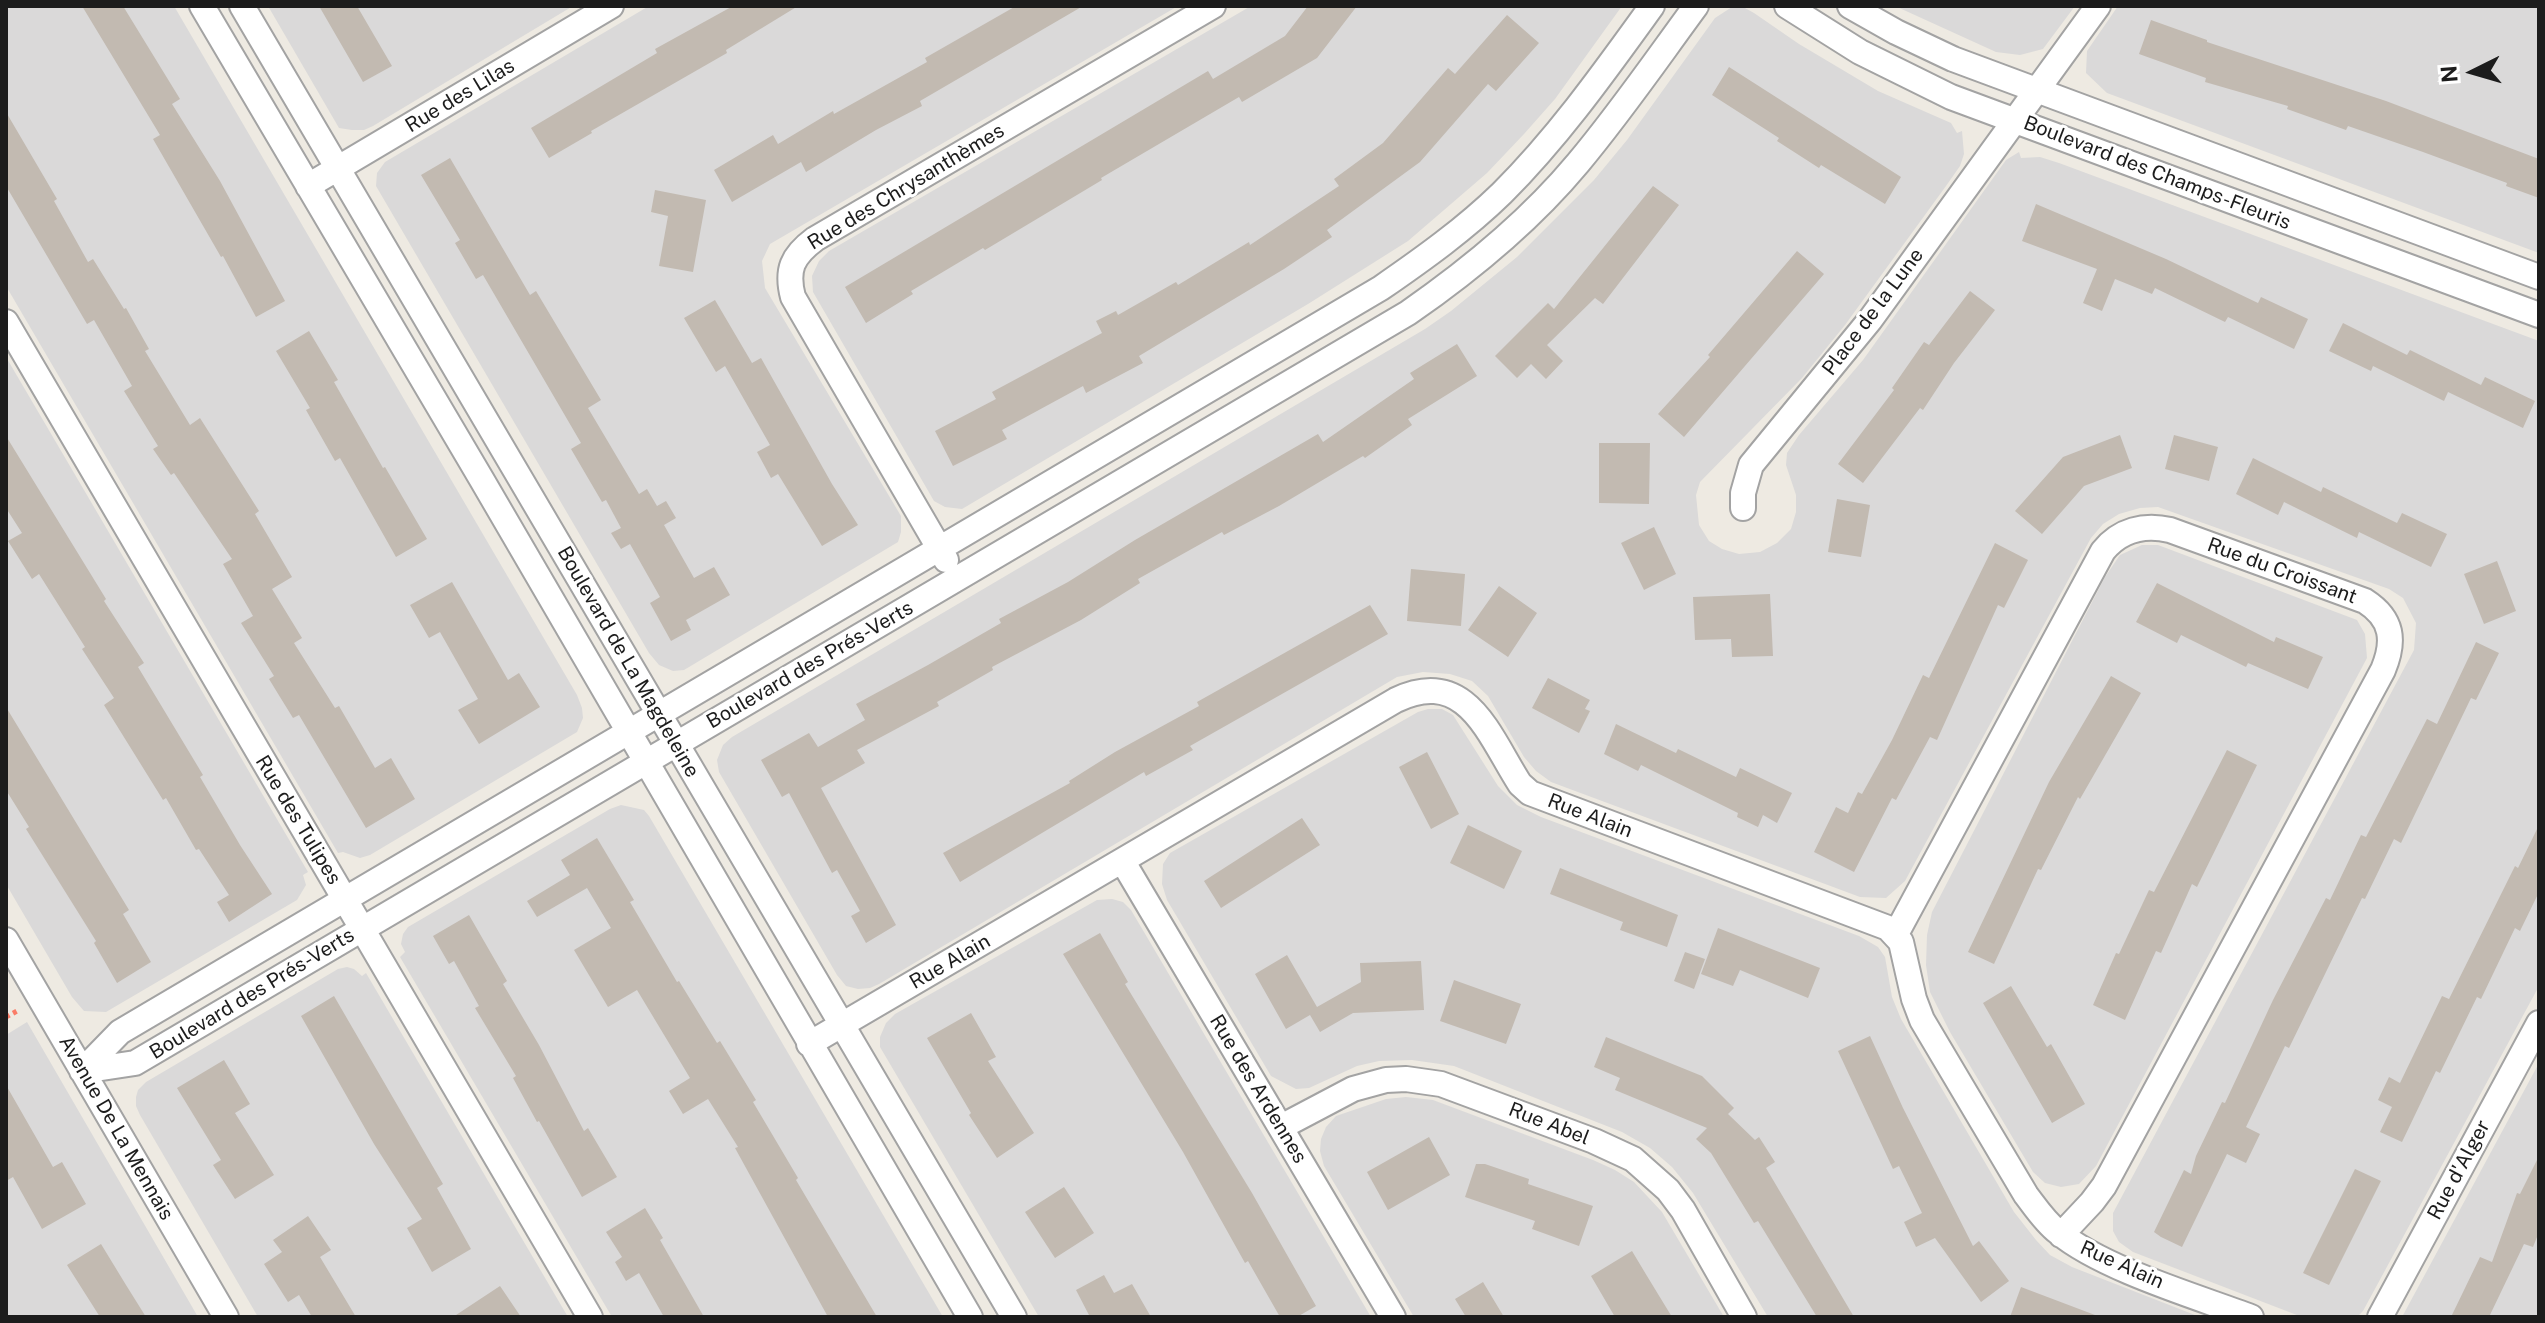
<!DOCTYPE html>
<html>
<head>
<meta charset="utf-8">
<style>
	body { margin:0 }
	#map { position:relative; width:2545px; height:1323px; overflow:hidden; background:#eeeae2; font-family:"Public Sans",sans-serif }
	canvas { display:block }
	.frame { position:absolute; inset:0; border:8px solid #1c1c1c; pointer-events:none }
	.north { position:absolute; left:2433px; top:32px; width:80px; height:80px; -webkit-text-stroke:6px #fff; paint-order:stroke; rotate:265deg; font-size:22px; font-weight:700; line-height:32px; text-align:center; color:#1c1c1c }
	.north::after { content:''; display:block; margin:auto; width:28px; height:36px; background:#1c1c1c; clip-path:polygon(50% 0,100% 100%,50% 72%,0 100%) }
</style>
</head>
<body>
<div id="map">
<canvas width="2545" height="1323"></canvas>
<div class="frame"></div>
<div class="north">N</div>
</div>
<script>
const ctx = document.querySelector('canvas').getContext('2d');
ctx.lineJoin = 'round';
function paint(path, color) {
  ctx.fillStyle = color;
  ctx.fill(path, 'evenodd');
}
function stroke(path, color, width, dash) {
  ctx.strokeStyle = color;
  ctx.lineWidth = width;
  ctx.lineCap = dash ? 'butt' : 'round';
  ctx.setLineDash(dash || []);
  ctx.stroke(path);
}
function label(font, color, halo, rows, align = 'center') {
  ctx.font = font + ' "Public Sans",sans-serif';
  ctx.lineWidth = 6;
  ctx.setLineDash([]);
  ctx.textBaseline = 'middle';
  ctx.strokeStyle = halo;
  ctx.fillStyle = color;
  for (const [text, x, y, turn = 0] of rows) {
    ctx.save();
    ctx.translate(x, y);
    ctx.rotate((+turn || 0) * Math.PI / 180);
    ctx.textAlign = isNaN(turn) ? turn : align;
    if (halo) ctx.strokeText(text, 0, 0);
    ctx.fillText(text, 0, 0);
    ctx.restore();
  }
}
paint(new Path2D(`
	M6 6H174L577 695 582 708 583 718 577 732 370 855 360 858 343 852 338 853 6 286Z
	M268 6H573L373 126 364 130H352L339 128Z
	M649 6H1178L770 244 762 261 765 288 901 516V532L898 542 684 670 673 671 659 665 649 653 376 186 377 173 385 162Z
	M1251 6H1622L1555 99 1524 134 1487 173 1408 241 1308 304 962 509 945 507 934 501 813 292 812 276 819 261 829 251Z
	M1895 6H2075L2043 49 2020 55 1996 52Z
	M2118 6H2539V253L2107 93 2086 73 2087 51Z
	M1732 7H1743L1754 13 1799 44 1878 91 1951 123 1957 133 1962 131 1964 154 1960 166 1946 186 1845 325 1802 378 1700 482 1696 495 1699 525 1709 541 1722 549 1739 554 1760 552 1777 543 1791 529 1796 512V495L1786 465 1787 453 1799 435 1863 360 2006 160 2019 152 2021 158 2040 157 2059 163 2539 341V986L2363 1311 2357 1317H2302L2133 1252 2119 1242 2113 1231V1213L2414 650 2416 623 2403 598 2389 589 2158 507 2140 508 2119 514 2103 524 2091 538 1905 881 1886 898 1860 897 1551 782 1536 771 1524 757 1488 696 1472 681 1450 674 1423 672 1397 677 879 984 870 988 858 989 846 986 837 975 719 772 717 760 723 745 732 737 1425 329 1451 311 1517 257 1594 180 1627 140 1715 18Z
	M6 357 308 872 303 875 306 885 297 900 106 1012 84 1011 72 997 6 884Z
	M2142 545H2158L2357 620 2365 634 2367 658 2096 1166 2079 1184 2061 1187 2045 1183 2033 1172 1950 1032 1930 992 1926 965 1927 935 1932 912 2105 577 2120 555Z
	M1428 709H1442L1453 715 1498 786 1517 805 1541 817 1859 936 1878 947 1885 957 1892 997 1901 1019 2014 1212 2036 1240 2050 1255 2072 1267 2200 1317H1768L1693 1193 1672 1167 1650 1148 1622 1132 1454 1066 1412 1060 1379 1061 1357 1066 1309 1088 1296 1089 1271 1076 1167 900 1162 884 1163 864 1170 853 1418 712Z
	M621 805 644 810 649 816 943 1317H612L400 957 405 952 401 944 403 934 408 927 610 809Z
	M1112 899 1123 902 1131 910 1371 1317H1039L880 1047V1037L886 1023 895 1014 1097 900Z
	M347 967 354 969 362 976 366 973 568 1317H258L140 1115 136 1106V1097L138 1090 146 1082 338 969Z
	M27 1022 198 1317H7L6 1035Z
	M2539 1063V1317H2402Z
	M1406 1097 1433 1100 1593 1160 1615 1170 1634 1182 1662 1212 1724 1317H1414L1324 1166 1320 1151 1321 1139 1326 1127 1336 1116 1386 1099Z`), '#dad9d9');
paint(new Path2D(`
	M82 6H123L180 99 172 104 220 181 285 301 256 317 223 256 221 257 153 139 160 135Z
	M319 6H357L392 66 363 82Z
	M733 6H798L726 50 727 53 591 131 592 133 549 158 531 128 657 53 655 49Z
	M1016 6H1083L920 101 922 106 876 130 806 172 801 162 732 202 714 170 773 135 778 144 833 111 834 114 927 62 925 58Z
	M1308 6H1357L1317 58 1242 102 1239 97 1101 178 1102 180 985 250 983 248 911 291 913 294 866 323 845 287 1208 71 1213 79 1285 36Z
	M1507 15 1539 43 1496 91 1488 84 1420 162 1327 230 1332 237 1284 269 1139 356 1143 363 1086 393 1083 386 1037 411 1002 430 1007 439 953 466 935 431 996 399 992 392 1102 333 1096 321 1116 311 1118 315 1176 282 1178 285 1249 242 1250 245 1339 186 1334 179 1383 143 1448 68 1455 74Z
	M2151 20 2207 40V42L2386 101 2539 159V198L2506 186 2507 183 2423 152 2348 126 2346 130 2287 109 2288 106 2205 82 2206 78 2139 54Z
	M1729 67 1901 177 1885 204 1821 165 1819 168 1777 141 1779 138 1712 95Z
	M6 112 57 199 54 201 88 262 93 259 124 309 126 308 149 349 145 351 190 425 200 418 259 511 255 514 292 577 272 589 302 638 294 643 335 708 339 706 375 768 391 758 415 799 366 828 299 715 293 718 280 697 269 679 274 676 241 623 253 616 223 564 232 559 174 473 171 475 153 449 158 446 124 391 132 386 94 320 87 324 6 186Z
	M450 158 530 295 536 291 601 400 588 408 639 494 647 489 657 506 666 501 676 518 664 525 694 578 714 567 730 595 686 620 691 630 671 641 650 603 660 597 630 544 621 549 611 533 621 528 606 500 602 502 571 449 581 443 483 275 476 279 455 243 460 240 421 175Z
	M1653 186 1679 205 1603 304 1595 298 1547 345 1563 361 1546 379 1531 364 1517 378 1495 356 1548 303 1554 309Z
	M655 190 706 200 693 272 659 266 668 216 651 212Z
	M2036 204 2166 259 2258 303 2261 297 2308 319 2294 349 2228 317 2225 322 2155 288 2152 294 2115 279 2102 311 2083 303 2097 269 2022 241Z
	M1797 251 1824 274 1684 437 1658 414 1710 357 1708 355Z
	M1970 291 1995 310 1954 363 1923 410 1920 408 1863 483 1838 464 1894 390 1892 388 1924 342 1929 345Z
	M715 300 752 363 761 358 832 484 858 525 822 546 778 474 771 478 757 452 770 445 725 366 716 372 684 318Z
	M2343 323 2407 355 2410 350 2481 385 2485 377 2535 401 2523 428 2448 392 2444 401 2373 366 2371 371 2329 351Z
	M309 331 338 380 334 382 383 468 385 467 427 539 396 557 340 458 335 461 306 410 310 408 276 351Z
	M1457 344 1477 376 1408 419 1412 425 1365 458 1363 456 1279 506 1224 535 1222 532 1138 579 1140 583 1081 620 992 667 993 670 937 702 939 706 857 750 865 763 821 788 896 925 866 943 851 916 860 911 837 870 832 873 789 793 782 797 761 760 809 733 818 747 865 720 856 704 928 665 1001 623 999 619 1068 582 1135 540 1318 434 1323 442 1414 379 1410 373Z
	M2120 435 2132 468 2084 486 2042 534 2015 511 2063 457Z
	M2174 435 2218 447 2209 481 2165 469Z
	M6 436 106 599 104 601 144 663 138 667 203 775 200 777 240 845 272 894 229 922 217 902 229 895 199 849 196 850 166 798 163 800 104 705 114 698 82 649 85 647 39 574 32 579 8 541 22 533 6 508Z
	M1599 443H1650L1649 504 1599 503Z
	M2253 458 2321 492 2323 487 2397 523 2402 513 2447 534 2431 567 2359 532 2357 538 2284 502 2278 515 2236 494Z
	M1837 499 1870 505 1861 557 1828 552Z
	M1654 527 1676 574 1644 590 1621 543Z
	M1995 543 2028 560 2004 608 1998 605 1937 740 1930 737 1896 800 1892 798 1854 872 1814 852 1836 807 1848 813 1858 792 1862 794 1892 740 1923 675 1929 678Z
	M2497 561 2516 611 2484 624 2464 574Z
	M1411 569 1465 574 1461 626 1407 621Z
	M452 582 508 680 519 673 540 707 479 744 458 710 478 699 440 632 429 638 410 605Z
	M2157 583 2274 642 2276 637 2323 657 2308 689 2248 663 2246 667 2181 635 2177 643 2136 622Z
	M1499 586 1537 613 1508 657 1468 630Z
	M1770 594 1773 656 1732 657 1731 639 1695 640 1693 597Z
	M1370 605 1388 634 1190 746 1193 750 1146 776 1144 772 960 882 943 853 1070 783 1069 781 1115 752 1199 706 1197 702Z
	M2476 642 2499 653 2476 700 2471 698 2401 843 2394 839 2365 899 2362 898 2289 1048 2285 1046 2246 1127 2260 1134 2246 1163 2227 1154 2182 1247 2161 1237 2154 1232 2184 1170 2191 1174 2196 1156 2222 1102 2225 1103 2273 1000 2326 898 2330 900 2361 835 2366 837 2427 719 2437 724Z
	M2111 676 2141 693 2080 799 2078 797 2041 870 2038 869 1994 964 1968 952 2049 782Z
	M1548 678 1590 700 1585 709 1590 711 1579 733 1532 708Z
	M6 707 129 910 123 914 151 962 117 983 94 943 96 941 26 829 29 827 6 790Z
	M1616 724 1676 753 1678 749 1736 777 1740 768 1792 793 1777 823 1763 815 1758 827 1737 817 1738 813 1641 765 1638 771 1604 754Z
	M2227 750 2257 765 2197 887 2192 884 2161 953 2156 951 2125 1020 2093 1005 2116 953 2119 954 2149 890 2154 892Z
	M1427 752 1459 814 1431 829 1399 767Z
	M1302 818 1320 845 1221 908 1204 881Z
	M1468 825 1522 851 1504 889 1450 863Z
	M2539 825V892L2520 931 2515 928 2481 999 2477 997 2440 1073 2436 1071 2402 1142 2380 1132 2392 1107 2378 1100 2389 1077 2400 1083 2442 996 2449 999 2515 866 2518 868Z
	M597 838 634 900 630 902 677 982 679 981 717 1043 720 1041 756 1100 753 1102 798 1178 796 1180 877 1317H828L735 1148 738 1147 708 1099 683 1114 669 1091 690 1078 637 990 608 1007 574 950 611 928 587 888 537 917 527 901 570 875 561 860Z
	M1560 868 1678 915 1667 947 1620 930 1623 922 1550 894Z
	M469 915 507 981 503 984 539 1045 584 1131 588 1128 617 1177 582 1197 539 1121 537 1122 513 1078 516 1076 475 1008 479 1006 454 961 449 964 433 936Z
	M1718 928 1820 968 1808 998 1740 970 1733 986 1701 974Z
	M1100 933 1128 982 1125 984 1252 1193 1316 1306 1297 1317H1280L1248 1261 1245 1263 1183 1152 1063 954Z
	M1685 952 1705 959 1694 989 1674 981Z
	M1287 955 1317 1007 1361 982 1360 963 1421 961 1424 1010 1353 1013 1320 1032 1310 1015 1286 1029 1255 974Z
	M1454 980 1521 1004 1506 1044 1440 1021Z
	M2011 986 2047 1047 2051 1044 2085 1104 2052 1123 1983 1003Z
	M334 996 443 1184 437 1188 471 1249 432 1272 407 1228 422 1219 374 1144 301 1016Z
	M971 1013 996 1057 988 1061 1034 1133 997 1158 969 1115 971 1113 927 1038Z
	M1870 1036 1903 1108 1973 1246 1979 1241 2009 1281 1981 1302 1935 1238 1916 1247 1904 1222 1922 1213 1899 1166 1893 1169 1838 1051Z
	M1606 1037 1702 1076 1734 1108 1728 1114 1755 1140 1759 1137 1775 1162 1766 1168 1854 1317H1817L1758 1221 1754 1223 1711 1153 1696 1139 1707 1128 1615 1090 1620 1078 1594 1067Z
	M224 1060 250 1104 235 1113 274 1175 235 1199 213 1165 221 1160 177 1088Z
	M6 1085 53 1167 62 1162 86 1204 42 1229 13 1177 6 1181Z
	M1429 1137 1450 1175 1388 1210 1367 1172Z
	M2539 1156V1232L2533 1247 2524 1244 2489 1317H2451L2480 1257 2492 1262 2517 1193 2520 1194Z
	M1476 1164H1485L1529 1179 1528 1184 1593 1206 1579 1246 1532 1229 1535 1221 1465 1197Z
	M2355 1169 2381 1181 2329 1285 2303 1273Z
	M1064 1187 1094 1233 1055 1258 1025 1212Z
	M645 1208 663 1238 660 1240 704 1317H664L639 1273 626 1281 615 1262 622 1257 606 1232Z
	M308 1216 331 1250 320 1257 356 1317H312L299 1295 288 1302 264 1264 282 1252 273 1240Z
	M101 1244 126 1285 146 1317H100L67 1265Z
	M1632 1251 1647 1276 1672 1317H1615L1591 1276Z
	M1104 1275 1114 1293 1132 1284 1151 1317H1090L1076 1290Z
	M1483 1282 1504 1317H1466L1455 1299Z
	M500 1286 521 1317H453Z
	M2021 1287 2095 1315V1317H2010Z`), '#c2bab1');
const minor = new Path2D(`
	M202 6 482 480 970 1317
	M242 6 1014 1317
	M1787 6 1860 52 1951 97 2539 315
	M1850 6 1896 32 1953 59 2539 277
	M308 186 611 6
	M6 322 590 1317
	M1743 508V493L1751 465 1870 320 2098 6
	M946 560 793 297C786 270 792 256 815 239L1213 6
	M1123 862 1393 1317
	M1896 934 2103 551C2120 530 2144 524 2170 530L2365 601C2393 619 2395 641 2383 670L2104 1186 2092 1202 2061 1235
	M6 940 226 1317
	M809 1044 1396 700C1467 666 1489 736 1520 784L1530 793 1888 928 1901 942 1914 999 1922 1020 2026 1195C2036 1208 2045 1222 2058 1232 2103 1269 2195 1296 2251 1317
	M82 1071 135 1063 1408 313C1470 270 1529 222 1578 163 1620 113 1657 59 1696 6
	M82 1071 120 1032 1381 288C1423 259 1465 229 1502 193 1559 136 1605 71 1652 6
	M1281 1127 1353 1089 1386 1080 1406 1079 1441 1084 1594 1141 1633 1159 1668 1190 1683 1210 1744 1317
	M2380 1317 2539 1023`);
stroke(minor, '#a3a3a3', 28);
stroke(new Path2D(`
	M6 1017 19 1010`), '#fa7c67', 5, [4, 4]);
stroke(minor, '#fff', 24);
label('20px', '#1c1c1c', '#fff', [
	["Rue des Lilas",460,96,-31],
	["Boulevard des Champs-Fleuris",2157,173,21],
	["Rue des Chrysanthèmes",906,187,-31],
	["Place de la Lune",1873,312,-53],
	["Rue du Croissant",2282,571,20],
	["Boulevard de La Magdeleine",628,662,60],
	["Boulevard des Prés-Verts",810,665,-30],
	["Rue Alain",1590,816,21],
	["Rue des Tulipes",298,820,59],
	["Rue Alain",950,962,-30],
	["Boulevard des Prés-Verts",252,994,-31],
	["Rue des Ardennes",1258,1089,59],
	["Rue Abel",1549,1124,21],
	["Avenue De La Mennais",116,1128,60],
	["Rue d'Alger",2459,1170,-62],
	["Rue Alain",2122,1265,24]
]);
</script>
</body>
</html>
